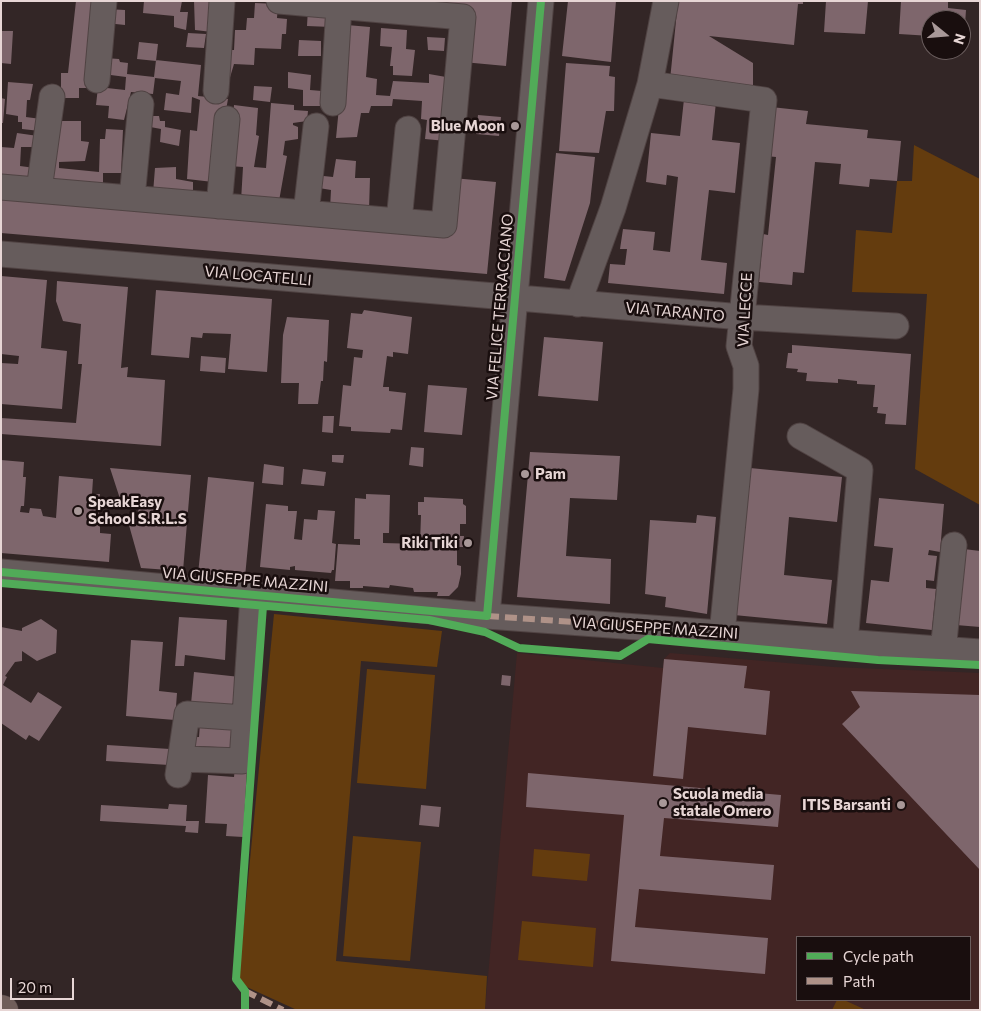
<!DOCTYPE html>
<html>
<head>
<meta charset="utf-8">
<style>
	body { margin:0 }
	#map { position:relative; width:981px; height:1011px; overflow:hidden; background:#332626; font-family:Commissioner,sans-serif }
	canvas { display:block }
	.frame { position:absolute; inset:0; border:2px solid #e7d6d5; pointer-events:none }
	.legend { position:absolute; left:796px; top:936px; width:175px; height:65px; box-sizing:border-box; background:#190e0e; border:1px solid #6b5e5e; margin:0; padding:6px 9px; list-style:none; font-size:15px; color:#e7d6d5 }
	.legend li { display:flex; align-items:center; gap:10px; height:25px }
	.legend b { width:25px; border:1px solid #6b5e5e }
	.north { position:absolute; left:921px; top:10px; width:50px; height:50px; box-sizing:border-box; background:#190e0e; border:1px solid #6b5e5e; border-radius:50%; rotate:107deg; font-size:14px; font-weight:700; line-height:20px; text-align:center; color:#e7d6d5 }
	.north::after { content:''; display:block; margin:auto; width:18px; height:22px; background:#a89898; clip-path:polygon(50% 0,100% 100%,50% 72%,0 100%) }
	.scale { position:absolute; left:10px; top:978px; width:64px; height:22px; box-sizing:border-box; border:2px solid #e7d6d5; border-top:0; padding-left:6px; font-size:15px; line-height:18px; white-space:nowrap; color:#e7d6d5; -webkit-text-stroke:4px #190e0e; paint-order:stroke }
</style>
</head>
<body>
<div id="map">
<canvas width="981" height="1011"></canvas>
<div class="frame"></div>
<ul class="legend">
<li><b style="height:6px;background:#51ab58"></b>Cycle path</li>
<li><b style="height:6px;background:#af9288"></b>Path</li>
</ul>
<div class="north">N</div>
<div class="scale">20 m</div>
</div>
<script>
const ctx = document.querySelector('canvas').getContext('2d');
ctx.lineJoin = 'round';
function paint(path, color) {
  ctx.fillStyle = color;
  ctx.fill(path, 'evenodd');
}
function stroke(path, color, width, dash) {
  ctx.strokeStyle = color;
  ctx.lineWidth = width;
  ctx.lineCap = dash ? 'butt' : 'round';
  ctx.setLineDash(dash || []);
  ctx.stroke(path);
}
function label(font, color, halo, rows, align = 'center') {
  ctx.font = font + ' Commissioner,sans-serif';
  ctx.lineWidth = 5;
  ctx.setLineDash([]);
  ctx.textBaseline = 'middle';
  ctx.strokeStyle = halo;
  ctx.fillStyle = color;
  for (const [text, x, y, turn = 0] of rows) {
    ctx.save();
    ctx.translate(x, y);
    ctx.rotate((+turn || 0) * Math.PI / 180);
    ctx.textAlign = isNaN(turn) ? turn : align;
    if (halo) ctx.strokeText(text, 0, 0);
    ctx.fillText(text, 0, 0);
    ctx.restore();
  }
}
paint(new Path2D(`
	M517 653 663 668 664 659 670 653 834 667 980 673V1010H485ZM797 937H970V1000H797Z`), '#422524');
paint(new Path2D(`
	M914 145 980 179V505L915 469 927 294 852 292 856 230 892 233 897 181H912Z
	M274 614 442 631 437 667 361 661 336 961 487 976 485 1010H297L238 983Z
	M367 669 435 675 426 789 357 783Z
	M353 836 421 842 410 961 343 956Z
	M534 849 590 854 587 881 532 876Z
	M522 921 596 928 593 967 518 960Z
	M837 1000H844L866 1010H832Z`), '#643c0e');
paint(new Path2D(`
	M76 1H95L88 88H79V98H61V73H68Z
	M144 1H182L180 12H188L186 30 174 27V16L143 13Z
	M194 1H215L212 32 195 30Z
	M323 1H512L506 66 463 62 459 4 457 14Z
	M568 1H616L611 62 562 56Z
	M678 1H803V4H798L794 45 709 36 753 63V89L670 80Z
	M826 1H868L865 34 824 32Z
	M901 1H948V8L966 10 964 39H961V20H931V36L899 34Z
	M255 3 278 4 277 18 287 19 286 34H282L281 49 255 48 254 65 234 64 228 84 222 50H234L235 30H246L247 18H254Z
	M308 8 332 19 331 27 307 26Z
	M106 9 125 10V25L106 23Z
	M347 25 370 27 366 77 377 79 376 95 390 96 393 81 429 83V74L446 77V141L425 139 427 120 421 119 422 101 393 99 392 106H371L369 113H361L357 137 336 138Z
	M381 28 407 30 406 49 415 50 412 76 393 75V66H390L392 47 380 46Z
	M1 31H13L11 64 1 63Z
	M188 33 206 34 204 48 186 47Z
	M427 37 445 38 444 51 428 50Z
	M299 40 321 41V56H298Z
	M139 42 158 44 156 61 137 59Z
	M105 58 119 59 120 62 128 63 127 74 154 77 156 60 201 65 198 96 228 99 213 182 187 179 190 130 197 131 200 100 192 97 191 113 164 110 166 93 179 95 181 81 155 78 153 94 131 92 124 120 108 118 109 106 96 105 98 87 125 90 126 77 103 74Z
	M566 63 610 66 609 76 615 77 614 111H606L599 153 559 151Z
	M288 72 311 75 310 90 322 91 320 106H303V90L288 88Z
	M8 82 33 84 30 100H27L26 117 41 119 40 131 22 129V122H18V116L6 114Z
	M254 86 272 87 270 102 253 100Z
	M1 98 5 99 3 123H1Z
	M684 99 716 102 712 140 740 143 735 193 709 190 701 260 727 263 724 294 608 283 610 264 625 265 627 249H620L623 229 655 232 653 250 670 252 678 177 667 175 666 185 646 182 651 133 680 136Z
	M271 103 294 105V110L308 111 307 121 293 123V125L298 127V139L285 141 283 155 287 156 279 201H241L243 167 229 166 234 105 258 108 256 135 259 136 254 167 266 168Z
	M771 107 808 111 806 124 868 130 867 138 901 141 897 181 870 179 869 187 839 184 841 164 815 162 804 273 793 272 792 285 759 282 763 234 768 235 776 157 766 156Z
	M478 115 501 117 499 136 476 134Z
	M144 116H159L160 121H165V127L181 130 179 146 160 142 161 129 145 126Z
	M56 121H81V141L89 142 85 161 59 162V168L99 172 100 139H105L106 129 123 130 121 173H103V184L47 178Z
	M17 133 38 136V147H21L20 166 35 168 34 183 1 179V147L14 148Z
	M556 153 595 157 590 203 565 281 544 278Z
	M336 159 356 161 355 178H370L369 210 330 209 331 190 313 187 314 175 333 177Z
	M176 167V179L193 182V195L153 193 155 168Z
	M453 178 496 182 487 274 1 233V190L448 230Z
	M1 276 47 280 41 348 67 351 62 409 1 404V363L18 364 19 356 1 354Z
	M57 281 128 287 121 368 128 367 127 377 165 380 161 446 1 434V418L76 423 82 364H78L81 324 63 321 56 301Z
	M156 290 272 299 267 372 228 369 231 334 203 333 202 338 191 337 189 358 151 355Z
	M364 310 412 317 408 354 393 352V357L387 356 383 387H389V391L406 393 402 430 391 429 390 433 351 431V427L339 426 343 385 351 386 354 357 362 358 363 350 347 348 351 313 362 314Z
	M287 317 329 320 327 362 324 361 323 381H321L318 404H298L299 383H281L283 335Z
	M544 337 603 342 598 401 538 396Z
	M792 345 911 354 906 425 885 424 886 414 877 413 878 407H873L875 385 857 384V381L838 379V383L806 381 807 373 797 372 798 369 786 368 788 353H792Z
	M201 356 226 358 225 373 200 371Z
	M428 385 467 388 462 435 424 432Z
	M323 416H334L333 433 322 432Z
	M411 447 424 448 423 467 409 465Z
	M530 452 620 456 617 500 570 498 566 556 611 559 610 604 517 597Z
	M332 455H344L343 463 332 462Z
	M1 460 24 462 23 477H26L24 506H21L20 512 29 513 30 508 41 509 43 516 56 518 59 476 93 479 92 494H100L98 523H100V533L111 534 109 562 1 553Z
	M264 464 284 467 283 485 262 483Z
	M110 468 191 475 183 571 141 568 127 518 137 519 139 506 122 505Z
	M750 468 842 477 837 522 789 517 784 575 832 580 827 624 734 615Z
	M303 469 326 472 324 486 301 484Z
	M208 477 254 482 245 577 198 574Z
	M366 494 390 495 389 533H383V543L420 544 421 515H418V502H424V497L463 499V504L466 506V524H460V536H464L463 547H457V565L461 566V574L458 587 449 596H437L438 592H414L413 588 390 585 389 588 363 586V588H350V581H335L338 544 360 545V539H354L355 498 366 499Z
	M879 498 944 504 940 552 929 550 928 555 937 556 934 581 926 580V588L936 589 932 630 866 623 871 580 889 582 893 548 874 546Z
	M266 504 288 506V511H297L294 539 302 540 304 519 317 520 318 510 335 511 332 543 336 544 334 570H332L331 573 295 570V566L290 567V570L260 567Z
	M697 515 716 517 707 614 665 607 666 597 645 594 650 520 696 523Z
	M964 549 980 551V627L956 625Z
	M179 617 227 620 225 660 185 655 184 666H175Z
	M41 619 57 630 56 653 37 661 22 651V661L15 662 5 676 7 677 3 685 31 703 38 692 62 707 39 741 29 735 26 740 1 723V627L22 631V628Z
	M131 640 163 642 159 691 177 693 175 720 126 716Z
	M664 659 747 666 744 688 770 691 766 735 688 727 683 779 653 776Z
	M194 672 240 677 237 708 191 704Z
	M502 675 511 676 510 686 501 685Z
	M851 691 980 695V870L842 724 860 707Z
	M200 723 234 725 232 753 217 752V747L193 746 194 737H199Z
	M107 745 170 749 169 765 106 761Z
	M235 767 247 768 243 837 226 836 227 824 205 823 208 775 234 777Z
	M528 773 781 795 778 827 664 818 660 856 774 865 771 900 639 889 635 927 768 938 765 974 611 961 624 815 526 807Z
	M169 804 187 805 186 821H199L198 833 185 832 186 826 100 821 101 805 168 809Z
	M421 805 441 807 439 827 419 825Z`), '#7e666c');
const minor = new Path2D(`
	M97 80 104 1
	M650 84 764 100 739 346 746 366V389L722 634
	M216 91 222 1
	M333 103 339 6
	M1 187 444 225 463 17 279 1
	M39 190 52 97
	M132 198 141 104
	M219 206 227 119
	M306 213 316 126
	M399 221 408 129
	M1 254 742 317 896 326
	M578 304 613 208 650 84 666 1
	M800 436 860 470 845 643
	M1 572 487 616 980 652
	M487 616 541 1
	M943 651 954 545
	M182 759 242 761 253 595
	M178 775 187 714 245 718`);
const highway = new Path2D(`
	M1 1009 4 1010`);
stroke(minor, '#504343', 27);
stroke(highway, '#504343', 29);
stroke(minor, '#665c5c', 25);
stroke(highway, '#705e5a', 28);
stroke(new Path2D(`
	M487 616 632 626
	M245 991 283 1010`), '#af9288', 6, [12, 6]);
stroke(new Path2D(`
	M1 572 487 616 541 1
	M1 583 429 620 485 632 519 648 620 656 648 639 878 660 980 665
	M245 1010V991L236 979 263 606`), '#51ab58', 8);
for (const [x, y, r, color] of [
	[515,126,5,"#a89898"],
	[525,474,5,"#a89898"],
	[78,511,5,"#a89898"],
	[468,543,5,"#a89898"],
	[663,803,5,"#a89898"],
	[901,805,5,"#a89898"]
]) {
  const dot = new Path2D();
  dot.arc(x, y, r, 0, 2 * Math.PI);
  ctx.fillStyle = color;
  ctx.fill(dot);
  stroke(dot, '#190e0e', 2);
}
label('bold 15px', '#e7d6d5', '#190e0e', [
	["Blue Moon",505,126],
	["Pam",535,474,"left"],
	["SpeakEasy",88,502,"left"],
	["School S.R.L.S",88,519,"left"],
	["Riki Tiki",458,543],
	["Scuola media",673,794,"left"],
	["statale Omero",673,811,"left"],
	["ITIS Barsanti",891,805]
], 'right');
label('15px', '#e7d6d5', '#190e0e', [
	["VIA LOCATELLI",258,276,5],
	["VIA FELICE TERRACCIANO",500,307,-85],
	["VIA LECCE",745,310,-87],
	["VIA TARANTO",675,312,5],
	["VIA GIUSEPPE MAZZINI",245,580,5],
	["VIA GIUSEPPE MAZZINI",655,628,4]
]);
</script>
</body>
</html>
